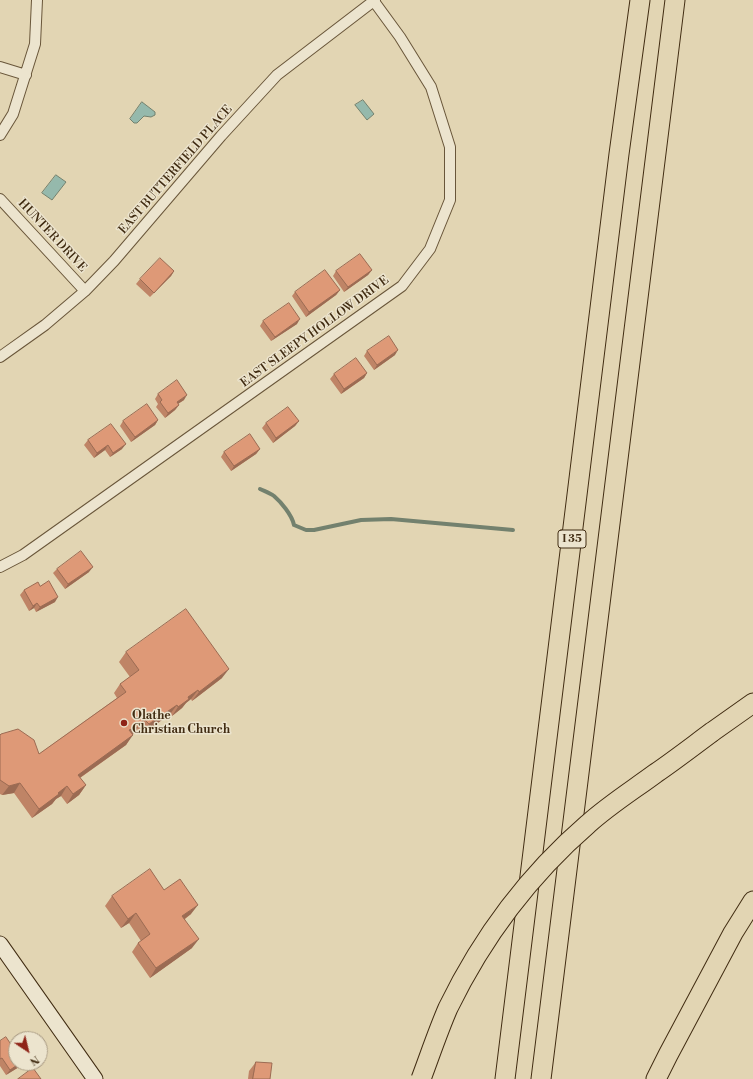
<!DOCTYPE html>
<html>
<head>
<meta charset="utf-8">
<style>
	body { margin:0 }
	#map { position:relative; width:753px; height:1079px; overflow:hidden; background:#e2d5b3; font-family:"Libre Bodoni",serif }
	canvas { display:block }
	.north { position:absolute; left:8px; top:1031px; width:40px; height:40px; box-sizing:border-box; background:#ece4ce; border:1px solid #a89a83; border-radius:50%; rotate:145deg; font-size:11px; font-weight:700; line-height:16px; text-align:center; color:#412c12 }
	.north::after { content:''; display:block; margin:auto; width:14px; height:18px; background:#8f2418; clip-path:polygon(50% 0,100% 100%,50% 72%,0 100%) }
</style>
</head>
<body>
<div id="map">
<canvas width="753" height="1079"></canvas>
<div class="north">N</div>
</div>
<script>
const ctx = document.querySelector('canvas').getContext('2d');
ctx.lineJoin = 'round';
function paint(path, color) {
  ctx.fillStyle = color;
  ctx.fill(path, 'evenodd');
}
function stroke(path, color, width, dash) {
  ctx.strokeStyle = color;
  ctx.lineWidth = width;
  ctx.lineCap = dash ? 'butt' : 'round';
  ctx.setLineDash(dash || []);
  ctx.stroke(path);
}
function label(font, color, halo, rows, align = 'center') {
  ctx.font = font + ' "Libre Bodoni",serif';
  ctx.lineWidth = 3;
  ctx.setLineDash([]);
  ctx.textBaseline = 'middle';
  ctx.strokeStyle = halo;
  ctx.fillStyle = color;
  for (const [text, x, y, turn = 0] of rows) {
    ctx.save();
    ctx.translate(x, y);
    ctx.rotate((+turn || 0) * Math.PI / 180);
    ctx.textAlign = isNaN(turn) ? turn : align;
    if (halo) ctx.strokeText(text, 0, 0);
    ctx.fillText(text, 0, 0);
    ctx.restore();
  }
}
const water = new Path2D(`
	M363 100 374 114 367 120 355 105Z
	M142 102 155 112V115L151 117 144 116 137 123H134L130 119Z
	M56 175 66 182 52 200 42 193Z`);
paint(water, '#95b9ac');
stroke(water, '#73816e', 1);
stroke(new Path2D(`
	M260 489C264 491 270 493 274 496 281 502 292 515 294 525L306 530H314L361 520 391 519 513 530`), '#73816e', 4);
const street = new Path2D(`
	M0 67 26 75
	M0 135 13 114 35 44 37 0
	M0 199 85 291
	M0 357 45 325 85 291 114 261 221 136 277 75 375 0
	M0 567 23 555 402 286 430 249 450 200V147L431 87 400 37 373 0`);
const secondary = new Path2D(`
	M0 944 95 1079`);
const highway = new Path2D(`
	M712 732 753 703
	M505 1079 619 154 640 0
	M541 1079 675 0
	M656 1079 668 1055 733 933 753 901`);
stroke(street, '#69563a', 12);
stroke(secondary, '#412c12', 17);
stroke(highway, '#412c12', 21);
stroke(street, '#ece4ce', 10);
stroke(secondary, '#ece4ce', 15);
stroke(highway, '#e2d5b3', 19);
const highwayBridge = new Path2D(`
	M421 1079C430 1055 438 1031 448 1008 482 938 529 875 588 824 609 805 633 790 656 773 675 760 693 746 712 732`);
stroke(highwayBridge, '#412c12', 21, []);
stroke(highwayBridge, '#e2d5b3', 19);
paint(new Path2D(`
	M372 270 368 275 344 292 333 276 336 271Z
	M174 271 171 276 150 297 136 284 140 279Z
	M340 290 336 295 306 317 292 296 295 292Z
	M263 321 297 324 271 341 260 326Z
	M367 351 395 355 374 370 364 356Z
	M367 373 364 378 341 394 330 379 334 374Z
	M158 394 184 400 178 404 179 405 175 410 165 418 156 407 158 404 155 399Z
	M158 420 155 425 131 442 120 426 123 421Z
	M299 421 295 426 273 443 262 428 266 423Z
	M88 440 122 449 110 457 105 450 94 458 84 445Z
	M260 449 256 454 231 471 221 457 224 452Z
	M57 569 89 572 65 589 53 573Z
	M40 586 55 602 36 612 34 608 29 611 20 595 24 590Z
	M126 652 222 678 192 701 191 699 186 703 182 708 172 716 170 714 143 734 138 729 132 735 126 745 80 778 86 785 79 795 67 804 61 796 56 799 52 804 32 818 14 793 2 795 0 794V734L39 754 117 698 114 693 120 684 130 677 119 662Z
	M164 890 191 914 185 919 192 948 150 978 132 952 138 943 141 941 129 923 121 928 105 906 112 896Z
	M0 1041 16 1063H21L19 1067 6 1075 0 1066Z
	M256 1062 270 1079H248L249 1071Z`), '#bf8466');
paint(new Path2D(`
	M372 270 368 275 344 292 348 287Z
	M174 271 171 276 150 297 154 293Z
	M340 290 336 295 306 317 309 312Z
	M300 319 297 324 271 341 275 337Z
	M398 350 395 355 374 370 377 365Z
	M367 373 364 378 341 394 344 389Z
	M187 395 184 400 173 407 177 402Z
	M179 405 175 410 165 418 168 413Z
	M158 420 155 425 131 442 135 437Z
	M299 421 295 426 273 443 276 438Z
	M126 444 122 449 110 457 113 453Z
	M108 445 105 450 94 458 97 453Z
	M260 449 256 454 231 471 234 466Z
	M93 567 89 572 65 589 68 584Z
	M58 597 55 602 36 612 40 607Z
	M37 603 34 608 29 611 33 606Z
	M229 669 222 678 192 701 199 692Z
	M198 690 191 699 186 703 182 708 172 716 178 707 188 697Z
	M177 705 170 714 143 734 149 724Z
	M144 719 131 736 133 735 126 745 71 784 78 775 129 730Z
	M20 783 14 793 2 795 9 786Z
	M86 785 79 795 67 804 73 794Z
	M67 786 61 796 56 799 52 804 32 818 39 809 58 793Z
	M198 905 191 914 176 925 182 916Z
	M136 913 129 923 121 928 128 919Z
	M199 939 192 948 150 978 156 968Z
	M20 1063H21L19 1067 6 1075 10 1070Z`), '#9b6b53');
const building = new Path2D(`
	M360 254 372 270 348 287 336 271Z
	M160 258 174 271 154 293 140 279Z
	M325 270 340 290 309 312 295 292Z
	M289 303 300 319 275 337 263 321Z
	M389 336 398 350 377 365 367 351Z
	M356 358 367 373 344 389 334 374Z
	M177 380 187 395 177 402 179 405 168 413 160 402 162 400 158 394Z
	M147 404 158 420 135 437 123 421Z
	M288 407 299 421 276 438 266 423Z
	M111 424 126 444 113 453 108 445 97 453 88 440Z
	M250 434 260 449 234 466 224 452Z
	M81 551 93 567 68 584 57 569Z
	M49 581 58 597 40 607 37 603 33 606 24 590 38 582 40 586Z
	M186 609 229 669 199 692 198 690 188 697 189 699 178 707 177 705 149 724 144 719 138 727 129 730 133 735 78 775 86 785 73 794 67 786 58 793 59 794 39 809 20 783 9 786 0 780V735L1 734 18 729 34 740 39 754 126 692 120 684 139 670 126 652Z
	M150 869 164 890 180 879 198 905 182 916 199 939 156 968 138 943 150 934 136 913 128 919 112 896Z
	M6 1037 16 1052V1063H20L10 1070 2 1058 0 1059V1041Z
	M256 1062 272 1063 270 1079H253Z
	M33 1068 41 1079H18Z`);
paint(building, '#de9977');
stroke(building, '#9b6b53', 1);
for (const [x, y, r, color] of [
	[124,723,4,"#8f2418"]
]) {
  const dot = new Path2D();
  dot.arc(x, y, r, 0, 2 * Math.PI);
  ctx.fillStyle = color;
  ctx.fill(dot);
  stroke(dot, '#ece4ce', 1.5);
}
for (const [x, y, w] of [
	[572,539,28]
]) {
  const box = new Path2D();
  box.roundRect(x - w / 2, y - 9, w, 18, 3);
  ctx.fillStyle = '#ece4ce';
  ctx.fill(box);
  stroke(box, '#412c12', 1);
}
label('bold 11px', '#412c12', null, [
	["I 35",572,539]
]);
label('12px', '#412c12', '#ece4ce', [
	["EAST BUTTERFIELD PLACE",176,170,-49],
	["HUNTER DRIVE",52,236,47],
	["EAST SLEEPY HOLLOW DRIVE",315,332,-36]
]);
label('bold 12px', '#412c12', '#ece4ce', [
	["Olathe",132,716],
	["Christian Church",132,730]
], 'left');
</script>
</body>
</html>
